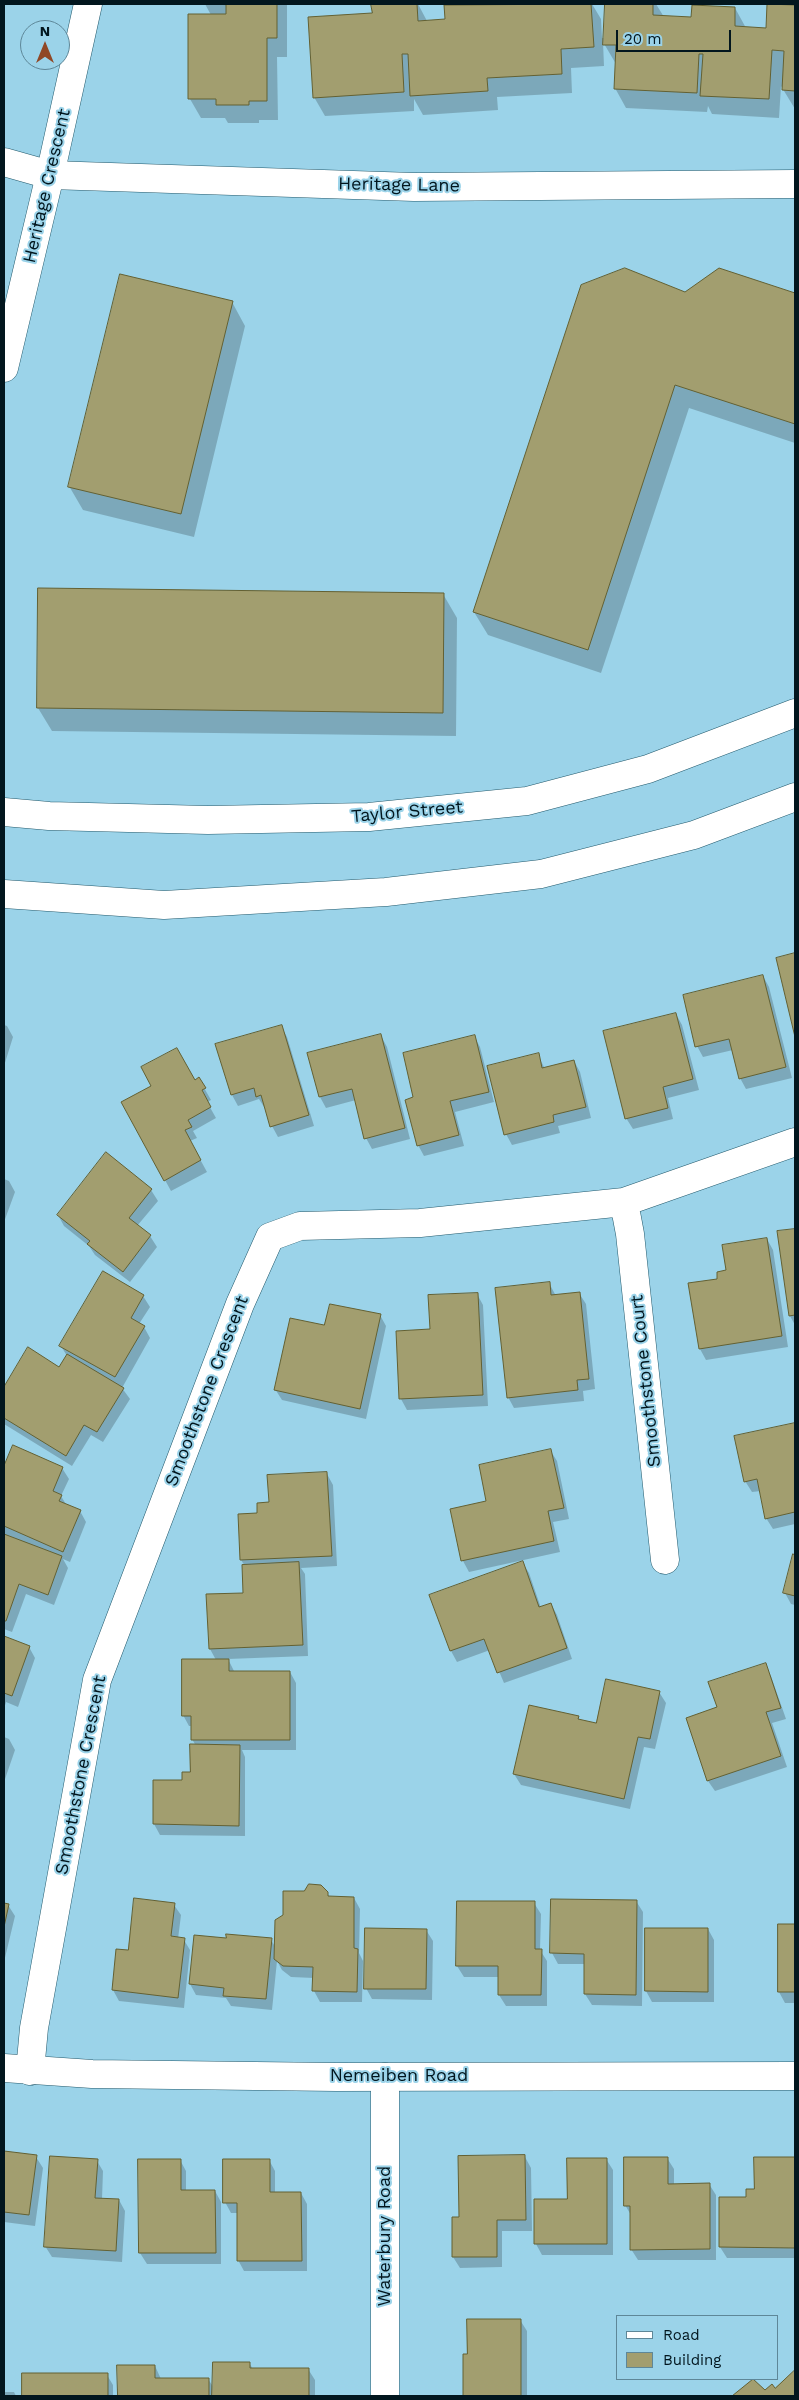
<!DOCTYPE html>
<html>
<head>
<meta charset="utf-8">
<style>
	body { margin:0 }
	#map { position:relative; width:799px; height:2400px; overflow:hidden; background:#9bd3e9; font-family:"Work Sans",sans-serif }
	canvas { display:block }
	.frame { position:absolute; inset:0; border:5px solid #02161e; pointer-events:none }
	.legend { position:absolute; left:616px; top:2315px; width:162px; height:65px; box-sizing:border-box; background:#9bd3e9; border:1px solid #5e8798; margin:0; padding:6px 9px; list-style:none; font-size:15px; color:#02161e }
	.legend li { display:flex; align-items:center; gap:10px; height:25px }
	.legend b { width:25px; border:1px solid #5e8798 }
	.north { position:absolute; left:20px; top:20px; width:50px; height:50px; box-sizing:border-box; background:#9bd3e9; border:1px solid #5e8798; border-radius:50%; rotate:0deg; font-size:14px; font-weight:700; line-height:20px; text-align:center; color:#02161e }
	.north::after { content:''; display:block; margin:auto; width:18px; height:22px; background:#904826; clip-path:polygon(50% 0,100% 100%,50% 72%,0 100%) }
	.scale { position:absolute; left:616px; top:30px; width:115px; height:22px; box-sizing:border-box; border:2px solid #02161e; border-top:0; padding-left:6px; font-size:15px; line-height:18px; white-space:nowrap; color:#02161e; -webkit-text-stroke:4px #9bd3e9; paint-order:stroke }
</style>
</head>
<body>
<div id="map">
<canvas width="799" height="2400"></canvas>
<div class="frame"></div>
<ul class="legend">
<li><b style="height:6px;background:#fff"></b>Road</li>
<li><b style="height:14px;background:#a29e6f"></b>Building</li>
</ul>
<div class="north">N</div>
<div class="scale">20 m</div>
</div>
<script>
const ctx = document.querySelector('canvas').getContext('2d');
ctx.lineJoin = 'round';
function paint(path, color) {
  ctx.fillStyle = color;
  ctx.fill(path, 'evenodd');
}
function stroke(path, color, width, dash) {
  ctx.strokeStyle = color;
  ctx.lineWidth = width;
  ctx.lineCap = dash ? 'butt' : 'round';
  ctx.setLineDash(dash || []);
  ctx.stroke(path);
}
function label(font, color, halo, rows, align = 'center') {
  ctx.font = font + ' "Work Sans",sans-serif';
  ctx.lineWidth = 4;
  ctx.setLineDash([]);
  ctx.textBaseline = 'middle';
  ctx.strokeStyle = halo;
  ctx.fillStyle = color;
  for (const [text, x, y, turn = 0] of rows) {
    ctx.save();
    ctx.translate(x, y);
    ctx.rotate((+turn || 0) * Math.PI / 180);
    ctx.textAlign = isNaN(turn) ? turn : align;
    if (halo) ctx.strokeText(text, 0, 0);
    ctx.fillText(text, 0, 0);
    ctx.restore();
  }
}
paint(new Path2D(`
	M205 4H287V57H277L278 120H259V123H228L225 118H201L190 99 189 15H211Z
	M372 4H418L427 21 447 20 446 6 488 4 490 7 538 4H592L601 19 602 38H604L606 4H656L664 17 692 18 735 8 746 28 767 29 768 5 795 6V109L781 86 779 118 712 114 708 106 707 112 626 108 615 88 616 64 603 42 604 66 571 68 572 93 497 97 498 110 423 115 414 99V111L325 116 314 97 373 14Z
	M720 270 795 295V443L689 408 601 673 488 635 474 612 685 293Z
	M232 302 245 326 194 537 83 510 69 486Z
	M443 594 457 618 456 736 52 731 38 708Z
	M795 955V1031L778 959Z
	M763 976 769 987 792 1078 746 1089 740 1078 733 1050 703 1057 697 1046Z
	M676 1014 682 1025 699 1090 668 1098 673 1119 633 1129 626 1118Z
	M4 1025 7 1026 13 1037 4 1066Z
	M281 1026 287 1037 314 1126 278 1137 272 1126 266 1106 264 1107 259 1099 238 1106 232 1095 217 1045Z
	M381 1036 387 1047 410 1139 372 1149 366 1138 356 1100 326 1108 320 1097Z
	M474 1036 480 1047 494 1102 455 1112 464 1146 424 1156 418 1145 415 1098Z
	M538 1055 545 1069 574 1061 580 1072 591 1118 558 1126 560 1133 512 1145 506 1134Z
	M199 1079 211 1100 207 1102 216 1118 193 1131 197 1138 190 1141 207 1172 171 1191 165 1180 195 1082Z
	M4 1179 9 1181 15 1192 4 1222Z
	M151 1190 158 1201 137 1226 150 1236 157 1247 130 1282 95 1255 89 1246 64 1226 58 1215Z
	M795 1230V1325L790 1316 778 1232Z
	M767 1239 773 1250 788 1347 706 1360 700 1349 690 1284 719 1280Z
	M549 1283 556 1296 579 1293 586 1304 595 1389 583 1391 584 1401 514 1408 508 1397Z
	M477 1294 483 1305 488 1406 407 1410 401 1399 431 1330Z
	M143 1296 150 1307 139 1324 144 1327 150 1338 122 1388 130 1399 103 1442 91 1435 72 1466 4 1424V1390L28 1349 60 1368 67 1356 61 1346Z
	M380 1315 386 1326 366 1419 282 1400 275 1389 325 1327Z
	M795 1424V1524L773 1529 766 1518 761 1491 752 1492 745 1481 736 1437Z
	M13 1447 62 1468 69 1479 61 1496 67 1506 80 1511 86 1522 70 1562 63 1559 68 1568 54 1605 26 1594 12 1632 4 1629V1469Z
	M550 1450 557 1461 569 1519 553 1522 560 1552 469 1572 463 1561 451 1510 488 1502Z
	M327 1474 333 1485 337 1566 301 1568 305 1574 308 1656 228 1659 234 1671 290 1672 296 1683V1750H242L245 1757V1836L160 1835 154 1824V1781H183L191 1773 196 1746 192 1739V1726H189L183 1715 216 1660 210 1649 245 1594V1566L241 1560 258 1514 270 1503Z
	M794 1556H795V1605L791 1604 785 1593Z
	M522 1562 529 1573 541 1608 551 1604 557 1615 572 1659 504 1683 490 1650 457 1662 451 1651Z
	M4 1638 29 1647 35 1658 18 1707 6 1702 4 1709Z
	M765 1665 771 1676 786 1719 772 1723 787 1767 715 1791 708 1781 687 1719 719 1708Z
	M659 1692 666 1703 655 1749 644 1747 630 1809 521 1785 514 1774 578 1717 580 1721 597 1725Z
	M4 1737 9 1739 15 1750 4 1782Z
	M327 1893 330 1898H354L360 1909 359 1953 363 1961 362 2002H320L314 1991V1978L291 1977 282 1970 277 1961 272 2010 231 2006 226 1998 196 1995 190 1984 227 1940H271L276 1948Z
	M636 1901 643 1912 642 2006 592 2005 585 1994 586 1964H558L552 1953Z
	M458 1902 534 1903 541 1914 540 1950 547 1961V2006H506L499 1995V1977H464L457 1966Z
	M4 1904 8 1905 15 1916 4 1962Z
	M174 1905 181 1915 178 1939 184 1940 190 1950 184 2008 119 2001 113 1990 129 1951Z
	M779 1925H795V2003H785L779 1992Z
	M708 1929 714 1940V2002H652L646 1991Z
	M426 1930 433 1941 432 2000 372 1999 366 1988Z
	M4 2152 36 2157 43 2168 35 2226 4 2222Z
	M525 2157 531 2168 532 2231H502V2267L460 2268 453 2257V2218H460Z
	M667 2158 674 2169V2185L709 2184 716 2195V2260H638L631 2249V2215L625 2205Z
	M606 2159 613 2170V2255H542L536 2244 568 2200Z
	M756 2159H795V2258H727L720 2247 747 2198 755 2190Z
	M180 2160 186 2171V2191H215L221 2202V2264H147L140 2253Z
	M269 2160 275 2171V2193H301L307 2204V2271H244L238 2260V2213H231L225 2202Z
	M97 2161 103 2171 102 2199 119 2200 125 2211 122 2262 52 2257 45 2246Z
	M520 2320 527 2331V2396H464V2355H468Z
	M249 2363 253 2369H308L315 2380V2396H119V2366H155L161 2379H208L214 2388Z
	M795 2371V2396H734L754 2379 765 2392 774 2390Z
	M23 2374 107 2375 113 2385V2396H23Z
	M4 2392H14L16 2396H4Z`), '#0003');
const building = new Path2D(`
	M204 4H277V38H267V101H249V105H216V99H188V14H226V5Z
	M371 4H417L418 21 445 19 444 5 591 4 594 47 561 49 562 74 487 78 488 91 410 96 408 54H402L404 92 313 98 308 17 372 13Z
	M605 4H653V15L691 17 692 5 735 7V26L766 28 767 4 795 5V91L782 90 784 51 772 50 769 99 700 96 703 54H699L697 93 614 89 616 45H603Z
	M625 268 685 292 719 268 795 293V424L675 385 588 650 473 612 581 285Z
	M120 274 233 301 181 514 68 487Z
	M38 588 444 593 443 713 37 708Z
	M795 953V1037L776 958Z
	M763 975 786 1067 739 1079 729 1039 695 1047 683 995Z
	M676 1013 693 1079 663 1087 668 1108 625 1119 603 1031Z
	M282 1025 309 1115 270 1127 261 1095 256 1097 254 1088 231 1095 215 1044Z
	M381 1034 405 1128 364 1139 352 1089 319 1097 307 1053Z
	M475 1035 489 1092 450 1101 459 1135 417 1146 405 1100 413 1097 403 1053Z
	M177 1048 195 1080 199 1077 206 1088 202 1090 211 1107 188 1120 192 1127 185 1130 201 1160 164 1181 121 1102 151 1086 141 1067Z
	M539 1053 542 1068 574 1060 586 1107 553 1115 554 1122 504 1135 487 1066Z
	M106 1152 152 1189 129 1218 151 1235 123 1272 87 1244 90 1241 57 1215Z
	M795 1229V1315L789 1316 777 1231Z
	M767 1238 782 1336 699 1349 688 1283 717 1279V1272L726 1270 722 1245Z
	M103 1271 144 1295 131 1318 145 1326 115 1377 59 1346Z
	M550 1282 551 1295 580 1292 589 1379 577 1380 578 1390 507 1398 495 1288Z
	M478 1293 483 1395 399 1399 396 1331 430 1329 428 1295Z
	M330 1304 381 1314 360 1409 274 1390 290 1318 324 1325Z
	M28 1347 59 1367 67 1354 124 1388 97 1432 84 1425 66 1456 4 1418V1387Z
	M795 1423V1512L765 1519 757 1479 744 1482 734 1436Z
	M13 1445 63 1467 53 1491 62 1495 59 1501 81 1510 63 1552 4 1526V1466Z
	M551 1449 564 1508 548 1511 554 1541 461 1561 450 1509 486 1501 479 1465Z
	M327 1472 332 1556 240 1560 238 1514 257 1513V1503L269 1502 267 1475Z
	M4 1534 62 1556 48 1595 19 1584 6 1621H4Z
	M793 1554 795 1555V1596L783 1593Z
	M523 1561 539 1607 551 1603 567 1648 497 1673 484 1639 450 1651 429 1595Z
	M299 1562 303 1645 209 1649 206 1594 243 1593 242 1565Z
	M4 1636 30 1646 12 1696 4 1693Z
	M182 1659H229V1671H290V1740H191V1716H182Z
	M766 1663 781 1708 766 1712 781 1756 707 1781 686 1718 717 1707 708 1682Z
	M606 1679 660 1691 650 1739 638 1737 624 1799 513 1774 529 1705 579 1716 578 1719 596 1723Z
	M190 1744 240 1745 239 1826 153 1824V1780H182V1772H190Z
	M309 1884 321 1885 328 1892V1896L354 1897V1948L358 1949 357 1992 312 1991 313 1967 283 1966 274 1959 275 1920 283 1915V1891H304Z
	M134 1898 175 1903 171 1936 185 1938 178 1998 112 1990 116 1949 128 1950Z
	M551 1899 637 1900 636 1995 584 1994V1954L550 1953Z
	M457 1901H535V1949H542L541 1995H498V1966H456Z
	M4 1903 9 1904 4 1927Z
	M778 1924H795V1992H778Z
	M365 1928 427 1929 426 1989H364Z
	M645 1928H708V1992L645 1991Z
	M226 1934 272 1938 266 1999 223 1996 224 1988 189 1984 194 1935 226 1938Z
	M4 2151 37 2155 29 2215 4 2212Z
	M525 2155 526 2220H497V2257H452V2217H459L458 2156Z
	M50 2156 98 2159 95 2198 119 2199 116 2251 44 2247Z
	M624 2157H668V2184L710 2183V2249L630 2250V2206H624Z
	M754 2157H795V2248L719 2247V2197H746V2189H754Z
	M567 2158H607V2244H534V2199H567Z
	M138 2159H181V2190H215L216 2253H139Z
	M223 2159H270V2192H301L302 2261H237V2203H223Z
	M467 2319H521V2396H463V2354H467Z
	M213 2362H250V2368H309V2396H212Z
	M117 2365H155V2378H209V2396H118Z
	M795 2370V2396H732L753 2379 765 2390 772 2384 775 2388Z
	M22 2373H108V2396H22Z`);
paint(building, '#a29e6f');
stroke(building, '#636032', 1);
const street = new Path2D(`
	M4 162 50 175 414 187 795 184
	M624 1202 630 1234 665 1560
	M30 2071 34 2028 97 1680 240 1304 270 1237 300 1226 420 1223 624 1202 795 1142
	M385 2077V2396`);
const secondary = new Path2D(`
	M4 368 50 175 88 4
	M4 812 49 816 208 820 369 817 527 801 648 769 795 713
	M4 894 164 905 386 892 541 874 694 835 795 797
	M4 2068 92 2074 336 2077 795 2076`);
stroke(street, '#22596c', 29);
stroke(secondary, '#22596c', 29);
stroke(street, '#fff', 28);
stroke(secondary, '#fff', 28);
label('18px', '#02161e', '#9bd3e9', [
	["Heritage Lane",399,185,1],
	["Heritage Crescent",47,186,-77],
	["Taylor Street",407,812,-5],
	["Smoothstone Court",646,1381,-96],
	["Smoothstone Crescent",207,1391,-69],
	["Smoothstone Crescent",81,1775,-79],
	["Nemeiben Road",399,2076],
	["Waterbury Road",385,2236,-90]
]);
</script>
</body>
</html>
